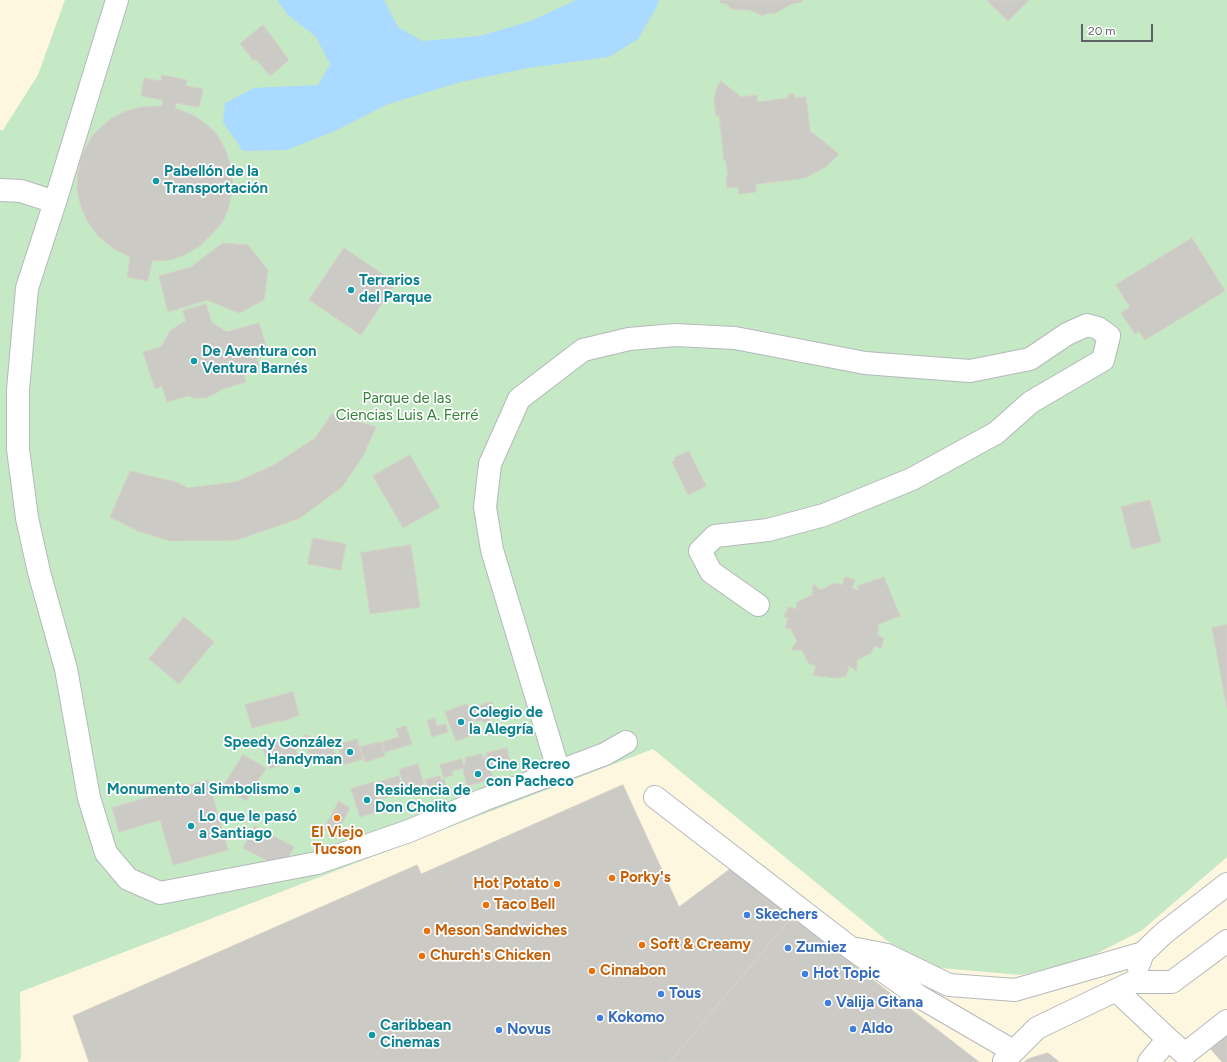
<!DOCTYPE html>
<html>
<head>
<meta charset="utf-8">
<style>
	body { margin:0 }
	#map { position:relative; width:1227px; height:1062px; overflow:hidden; background:#f1efe8; font-family:Figtree,sans-serif }
	canvas { display:block }
	.scale { position:absolute; left:1081px; top:24px; width:72px; height:18px; box-sizing:border-box; border:2px solid #5f6368; border-top:0; padding-left:5px; font-size:12px; line-height:14px; white-space:nowrap; color:#5f6368; -webkit-text-stroke:3px #fff; paint-order:stroke }
</style>
</head>
<body>
<div id="map">
<canvas width="1227" height="1062"></canvas>
<div class="scale">20 m</div>
</div>
<script>
const ctx = document.querySelector('canvas').getContext('2d');
ctx.lineJoin = 'round';
function paint(path, color) {
  ctx.fillStyle = color;
  ctx.fill(path, 'evenodd');
}
function stroke(path, color, width, dash) {
  ctx.strokeStyle = color;
  ctx.lineWidth = width;
  ctx.lineCap = dash ? 'butt' : 'round';
  ctx.setLineDash(dash || []);
  ctx.stroke(path);
}
function label(font, color, halo, rows, align = 'center') {
  ctx.font = font + ' Figtree,sans-serif';
  ctx.lineWidth = 3.5;
  ctx.setLineDash([]);
  ctx.textBaseline = 'middle';
  ctx.strokeStyle = halo;
  ctx.fillStyle = color;
  for (const [text, x, y, turn = 0] of rows) {
    ctx.save();
    ctx.translate(x, y);
    ctx.rotate((+turn || 0) * Math.PI / 180);
    ctx.textAlign = isNaN(turn) ? turn : align;
    if (halo) ctx.strokeText(text, 0, 0);
    ctx.fillText(text, 0, 0);
    ctx.restore();
  }
}
paint(new Path2D(`
	M0 0H65L38 75 3 130H0Z
	M653 749 918 966 1141 931 1227 857V1062H18L21 1058 20 992Z`), '#fef7e0');
paint(new Path2D(`
	M65 0H1227V857L1141 931 1084 960 1021 975 918 966 653 749 20 992 21 1058 18 1062H0V130H3L38 75Z`), '#c5e8c5');
paint(new Path2D(`
	M277 0H384L398 27 422 41 480 36 531 21 576 0H659L655 10 638 39 609 57 528 68 461 82 388 104 335 131 287 150 243 151 223 122 225 103 254 88 318 85 330 64 316 37 288 15Z`), '#aadaff');
const building = new Path2D(`
	M720 0H803L802 2 791 4 774 14 768 13 762 16 756 12 749 10 731 9 727 4 721 3Z
	M987 0H1029L1008 21Z
	M263 25 289 60 270 76 256 59 254 61 240 44Z
	M162 75 187 80 186 86 203 89 199 107 176 103 175 108 195 116 213 130 219 138 225 149 229 160 232 174 233 189 228 209 223 221 215 231 200 246 184 255 170 260 152 261 148 281 127 277 130 257 114 249 98 236 88 222 81 207 77 190 78 173 82 155 92 136 109 120 124 112 140 107 162 106 163 100 141 96 144 78 161 81Z
	M721 81 741 97 757 95 758 102 788 98V94H794L795 98 806 97 810 131 839 154 827 166 807 177 799 179 756 184V192L739 194 738 187 727 188 726 177H728L726 161H724L719 115 716 116 714 98 717 88Z
	M1192 238 1225 291 1145 340 1139 331 1135 334 1121 313 1130 307 1116 285Z
	M223 243 248 245 268 270 264 300 239 313 207 300 168 312 159 276 191 267Z
	M344 248 396 283 361 335 309 300Z
	M206 304 212 323 222 329 226 332 259 323 268 352 256 355 259 366 243 371 246 382 222 389 215 394 205 398H195L188 396 167 402 162 386 155 389 143 352 161 347 170 331 177 326 186 321 183 311Z
	M332 414 376 427 363 456 342 487 300 518 237 540 170 541 138 531 110 517 130 471 176 482 188 488 236 482 274 465 315 438Z
	M689 451 706 486 688 495 672 462 675 460 674 458Z
	M410 455 440 507 403 528 373 476Z
	M1150 500 1161 542 1132 549 1121 507Z
	M313 538 346 544 341 570 308 564Z
	M411 545 420 607 370 614 361 553Z
	M845 577 855 580 852 588 860 591 857 586 884 577 900 616 877 625 879 628 877 635 884 638 881 648 874 646 871 653 857 660V671L849 666 846 676 842 677 833 678 824 676 823 677 813 675 816 666 808 663 802 650H791L797 641 791 629 785 628 788 618 784 617 788 607 796 609 797 602 812 595 813 584 821 590 835 583 842 585Z
	M184 617 214 642 179 684 149 659Z
	M1227 625V709L1212 628Z
	M293 692 299 715 281 722 282 720 252 728 245 705Z
	M492 702 496 716 491 718V720L483 723 482 720 476 722 472 708Z
	M467 704 478 733 456 741 445 712Z
	M435 718 437 726 446 724 448 732 432 737 427 721Z
	M406 726 412 744 385 752 382 742 399 737 396 729Z
	M305 735 306 736 307 735 334 750V752L336 753 332 761 329 759 327 761 320 757 319 758 307 752 308 750 301 746 302 745 300 744Z
	M292 737 299 759 270 769 262 747Z
	M357 739 363 759 343 765 337 745Z
	M381 742 385 756 365 762 360 747Z
	M507 748 510 763 490 768 486 753Z
	M482 754 483 758 487 756 493 779 467 786 463 769 464 768 463 764 466 763 465 758Z
	M243 755 266 768 246 801 223 787Z
	M462 759 464 768 452 771 453 775 444 778 440 765Z
	M418 764 424 784 406 790 399 770Z
	M399 776 404 792 381 799 376 783Z
	M440 776 441 780 444 779 447 788 444 789 445 791 430 796 429 794H426L424 786 427 785 425 780Z
	M208 780 228 850 173 865 160 820 119 832 112 808Z
	M374 782 382 810 360 817 351 789Z
	M623 785 679 907 730 869 792 917 670 1062H89L73 1016 417 865 421 874Z
	M339 801 350 808 336 835 324 829Z
	M255 826 294 847 282 868 243 848Z
	M792 917 979 1062H670Z
	M1227 1034V1062H1222L1209 1047Z
	M1048 1053 1059 1062H1024L1028 1059Z`);
paint(building, '#cccac5');
stroke(building, '#d6d1c6', 1);
const minor = new Path2D(`
	M117 0 55 202 27 288 18 390V449L27 518 39 572 66 669 89 798 106 853 128 879 160 893 317 863 409 831 483 800 605 754 626 742
	M0 190 21 191 55 202
	M559 772 492 550 485 507 490 464 519 399 583 350 629 339 675 335 735 338 865 363 970 371 1030 359 1067 334 1087 325 1098 328 1109 336 1103 360 1031 402 996 433 912 479 824 515 768 530 715 536 700 551 711 572 758 605
	M655 797 852 949 920 997 1013 1051
	M857 949 887 955 949 985 1015 990 1143 953
	M1138 966 1143 953 1164 933 1227 884
	M1116 990 1168 1039 1185 1054 1227 1021
	M1004 1061 1037 1028 1133 982H1172L1227 941
	M1149 1062 1168 1039`);
stroke(minor, '#b5b8bc', 24);
stroke(minor, '#fff', 22);
for (const [x, y, r, color] of [
	[156,181,4,"#0f9aa8"],
	[351,290,4,"#0f9aa8"],
	[194,361,4,"#0f9aa8"],
	[461,722,4,"#0f9aa8"],
	[350,752,4,"#0f9aa8"],
	[478,774,4,"#0f9aa8"],
	[297,790,4,"#0f9aa8"],
	[367,800,4,"#0f9aa8"],
	[337,818,4,"#e8710a"],
	[191,826,4,"#0f9aa8"],
	[612,878,4,"#e8710a"],
	[557,884,4,"#e8710a"],
	[486,905,4,"#e8710a"],
	[747,915,4,"#3f7fe0"],
	[427,931,4,"#e8710a"],
	[642,945,4,"#e8710a"],
	[788,948,4,"#3f7fe0"],
	[422,956,4,"#e8710a"],
	[592,971,4,"#e8710a"],
	[805,974,4,"#3f7fe0"],
	[661,994,4,"#3f7fe0"],
	[828,1003,4,"#3f7fe0"],
	[600,1018,4,"#3f7fe0"],
	[853,1029,4,"#3f7fe0"],
	[499,1030,4,"#3f7fe0"],
	[372,1035,4,"#0f9aa8"]
]) {
  const dot = new Path2D();
  dot.arc(x, y, r, 0, 2 * Math.PI);
  ctx.fillStyle = color;
  ctx.fill(dot);
  stroke(dot, '#fff', 1.5);
}
label('bold 15px', '#0d838f', '#fff', [
	["Pabellón de la",164,172],
	["Transportación",164,189],
	["Terrarios",359,281],
	["del Parque",359,298],
	["De Aventura con",202,352],
	["Ventura Barnés",202,369],
	["Colegio de",469,713],
	["la Alegría",469,730],
	["Speedy González",342,743,"right"],
	["Handyman",342,760,"right"],
	["Cine Recreo",486,765],
	["con Pacheco",486,782],
	["Monumento al Simbolismo",289,790,"right"],
	["Residencia de",375,791],
	["Don Cholito",375,808],
	["Lo que le pasó",199,817],
	["a Santiago",199,834],
	["Caribbean",380,1026],
	["Cinemas",380,1043]
], 'left');
label('15px', '#348238', '#fff', [
	["Parque de las",407,399],
	["Ciencias Luis A. Ferré",407,416]
]);
label('bold 15px', '#c56008', '#fff', [
	["El Viejo",337,833,"center"],
	["Tucson",337,850,"center"],
	["Porky's",620,878],
	["Hot Potato",549,884,"right"],
	["Taco Bell",494,905],
	["Meson Sandwiches",435,931],
	["Soft & Creamy",650,945],
	["Church's Chicken",430,956],
	["Cinnabon",600,971]
], 'left');
label('bold 15px', '#366cbe', '#fff', [
	["Skechers",755,915],
	["Zumiez",796,948],
	["Hot Topic",813,974],
	["Tous",669,994],
	["Valija Gitana",836,1003],
	["Kokomo",608,1018],
	["Aldo",861,1029],
	["Novus",507,1030]
], 'left');
</script>
</body>
</html>
